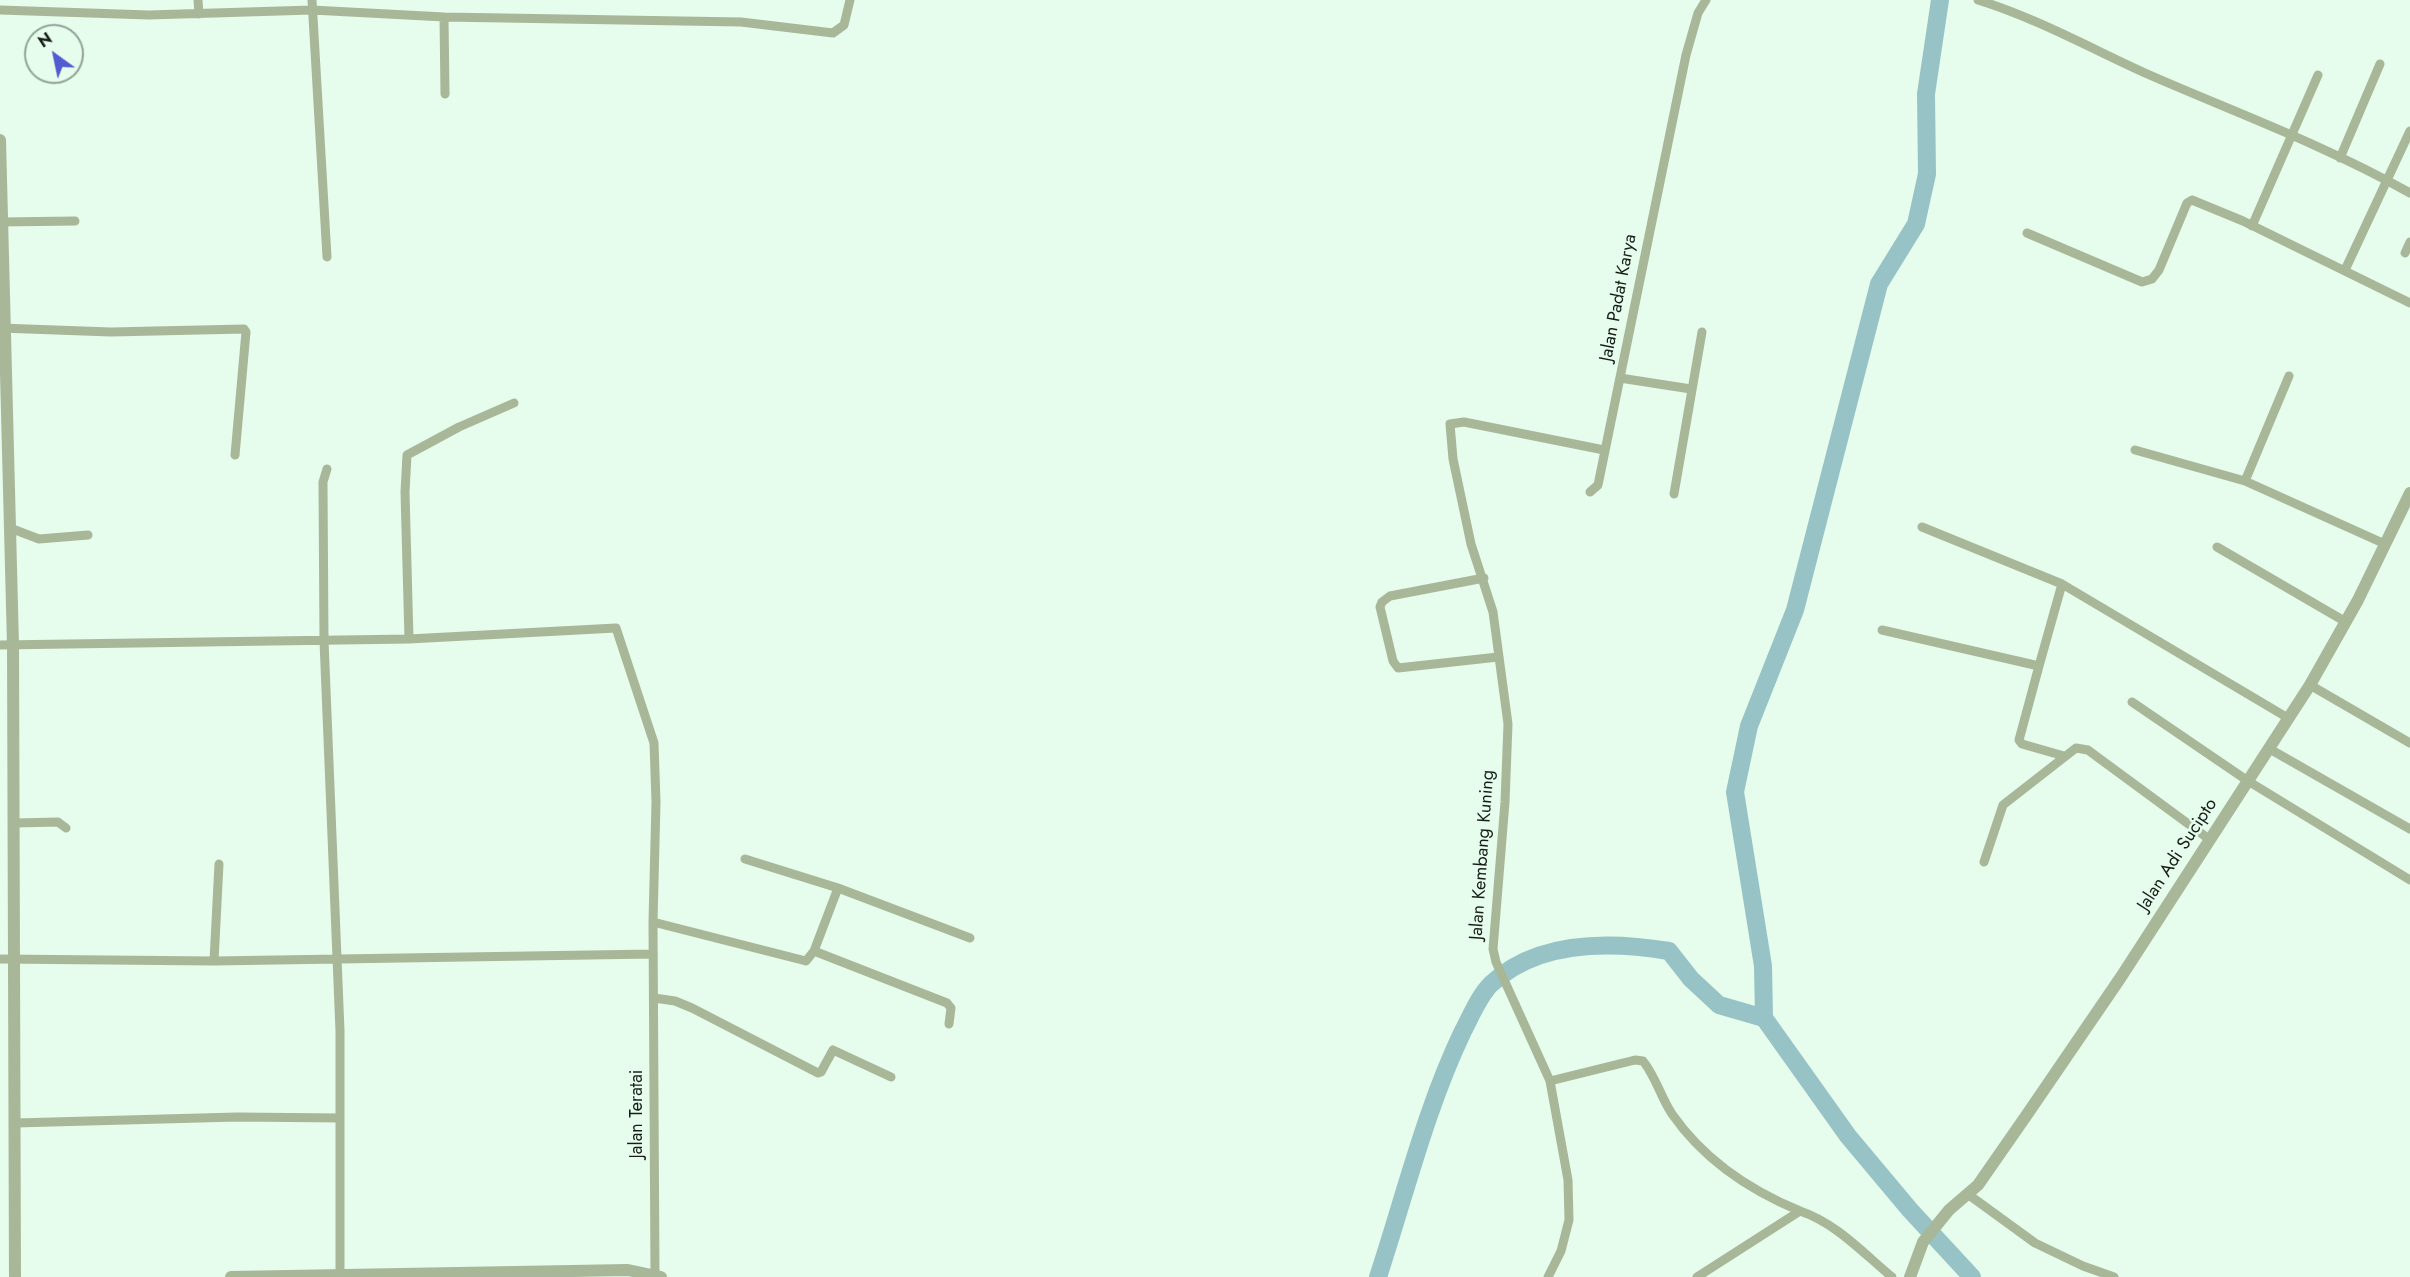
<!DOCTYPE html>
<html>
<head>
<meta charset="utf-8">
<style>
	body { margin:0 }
	#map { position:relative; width:2410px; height:1277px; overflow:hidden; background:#e6fcec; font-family:Jost,sans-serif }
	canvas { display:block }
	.north { position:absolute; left:24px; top:24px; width:60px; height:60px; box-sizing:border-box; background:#e6fcec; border:2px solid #93a398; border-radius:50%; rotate:327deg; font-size:16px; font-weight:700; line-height:24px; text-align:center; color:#171e19 }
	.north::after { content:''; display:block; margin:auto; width:21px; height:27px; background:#515cd2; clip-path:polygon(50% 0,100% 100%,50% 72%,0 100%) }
</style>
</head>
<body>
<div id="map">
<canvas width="2410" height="1277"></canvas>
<div class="north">N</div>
</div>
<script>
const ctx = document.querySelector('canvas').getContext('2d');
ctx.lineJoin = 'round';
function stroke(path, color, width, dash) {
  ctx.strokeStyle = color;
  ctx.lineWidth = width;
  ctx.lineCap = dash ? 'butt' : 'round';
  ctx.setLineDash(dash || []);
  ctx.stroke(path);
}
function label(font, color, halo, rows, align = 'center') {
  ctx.font = font + ' Jost,sans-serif';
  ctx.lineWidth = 5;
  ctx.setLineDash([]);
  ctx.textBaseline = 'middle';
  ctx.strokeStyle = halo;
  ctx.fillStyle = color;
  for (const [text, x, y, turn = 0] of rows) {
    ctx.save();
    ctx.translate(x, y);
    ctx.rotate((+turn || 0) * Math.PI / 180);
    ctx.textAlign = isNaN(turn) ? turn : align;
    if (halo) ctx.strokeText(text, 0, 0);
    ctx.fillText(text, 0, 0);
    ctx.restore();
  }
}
stroke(new Path2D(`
	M1940 0 1926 94 1927 174 1916 224 1879 284 1795 610 1749 726 1735 792 1763 966 1764 1018 1848 1136 1910 1210 1972 1277
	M1378 1277C1405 1195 1426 1108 1463 1031 1471 1016 1479 996 1491 984 1538 940 1609 941 1669 951L1691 979 1719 1005 1764 1018`), '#98c3c6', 18);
stroke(new Path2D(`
	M198 0 199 14
	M312 0 327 257
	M1978 0C2036 18 2090 48 2145 73 2234 112 2325 145 2410 193
	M0 10 149 15 312 10 444 17 741 22 833 33 844 25 850 0
	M444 17 445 94
	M2340 158 2380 64
	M1 222 75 221
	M2252 226 2318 75
	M2027 233 2142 282 2152 279 2159 270 2187 203 2192 200 2243 221 2410 303
	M2405 253 2410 242
	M2345 270 2410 131
	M0 328 111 332 244 329 246 332 235 455
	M2289 376 2245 481 2385 544
	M1620 378 1691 389
	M2135 450 2245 481
	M327 469 323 482 324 641 340 1031V1274
	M1590 492 1598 485 1686 55 1698 13 1706 0
	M1674 494 1702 332
	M1922 527 2062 584 2288 718
	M10 528 39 539 88 535
	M2217 547 2346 622
	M1484 578 1390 596 1382 602 1380 607 1393 661 1398 668 1498 657
	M1882 630 2039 666 2062 584
	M409 639 405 492 407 455 459 427 514 403
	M0 645 409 639 616 628 654 743 656 802 653 922 655 1275
	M2039 666 2019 740 2022 744 2064 756
	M2310 685 2410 743
	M2132 702 2248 781 2410 880
	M2268 748 2410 829
	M15 823 58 822 66 828
	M1984 862 2003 805 2076 748 2088 750 2209 839
	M838 888 970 938
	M653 922 806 961 814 951 838 888 745 859
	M814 951 947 1003 951 1008 949 1024
	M0 959 214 961 653 954
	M214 961 219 864
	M654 998 675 1001 692 1008 818 1073 821 1072 833 1050 891 1077
	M1550 1081 1635 1060 1643 1061C1656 1077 1661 1098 1672 1114 1704 1160 1749 1190 1800 1211
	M15 1123 237 1117 340 1118
	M1969 1195 2035 1243 2083 1266 2114 1277
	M1548 1277 1561 1251 1569 1220 1568 1180 1550 1081 1496 962 1493 949 1505 802 1508 724 1493 612 1471 544 1453 459 1450 424 1464 422 1604 450
	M1697 1277 1800 1211C1836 1223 1863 1253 1892 1277`), '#a8b798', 9);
stroke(new Path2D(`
	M0 140 13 645 15 1277
	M231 1277 628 1270 661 1277
	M1910 1277 1923 1242 1949 1210 1978 1185 2026 1116 2121 977 2310 685 2358 600 2410 493`), '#a8b798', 12);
label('18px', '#171e19', '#e6fcec', [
	["Jalan Padat Karya",1619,298,-79],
	["Jalan Kembang Kuning",1483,855,-86],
	["Jalan Adi Sucipto",2178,855,-57],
	["Jalan Teratai",638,1114,-90]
]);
</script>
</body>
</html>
